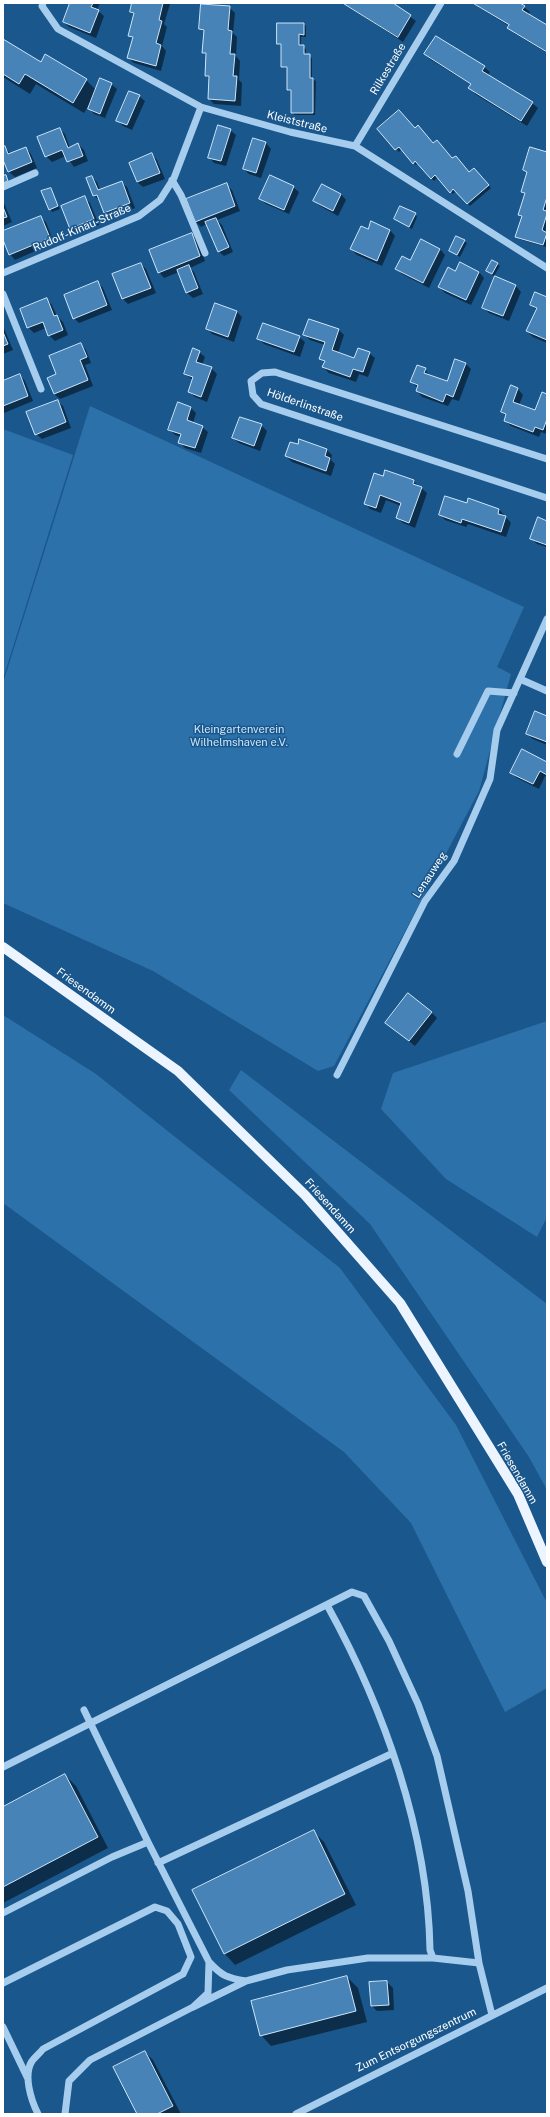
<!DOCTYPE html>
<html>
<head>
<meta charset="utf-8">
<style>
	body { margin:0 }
	#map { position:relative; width:550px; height:2117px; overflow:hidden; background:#1a578c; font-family:"Public Sans",sans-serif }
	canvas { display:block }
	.frame { position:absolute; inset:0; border:4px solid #fff; pointer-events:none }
</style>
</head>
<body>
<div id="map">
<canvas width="550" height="2117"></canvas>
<div class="frame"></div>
</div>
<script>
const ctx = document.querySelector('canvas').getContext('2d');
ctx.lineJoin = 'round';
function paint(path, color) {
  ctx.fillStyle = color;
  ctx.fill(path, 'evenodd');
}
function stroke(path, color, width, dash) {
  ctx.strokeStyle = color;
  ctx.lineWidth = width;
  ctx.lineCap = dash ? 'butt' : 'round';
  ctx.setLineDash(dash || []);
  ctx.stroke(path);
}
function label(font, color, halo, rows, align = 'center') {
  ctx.font = font + ' "Public Sans",sans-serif';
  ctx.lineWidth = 3;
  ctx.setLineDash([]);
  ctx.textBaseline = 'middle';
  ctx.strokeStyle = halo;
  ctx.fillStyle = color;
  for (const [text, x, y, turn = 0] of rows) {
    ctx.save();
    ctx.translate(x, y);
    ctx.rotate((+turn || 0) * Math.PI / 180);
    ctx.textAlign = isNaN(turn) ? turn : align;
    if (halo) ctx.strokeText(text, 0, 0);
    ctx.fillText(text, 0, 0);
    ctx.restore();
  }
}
paint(new Path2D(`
	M90 406 524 607 497 667 511 674 479 791 334 1066 318 1071 153 971 3 903V683Z
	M3 429 73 455 3 679Z
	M3 1015 96 1074 340 1268 456 1425 547 1603V1688L505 1712 411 1523 344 1452 3 1203Z
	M547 1021V1217L537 1237 446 1179 381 1109 393 1073Z
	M241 1070 547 1304V1490L529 1457 370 1224 229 1090Z`), '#2d71aa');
paint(new Path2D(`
	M71 3H100L97 10 104 16 96 38 69 27 64 22Z
	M133 3 170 4 164 24 167 27 162 46 166 51 161 71 134 63 128 58 133 39 130 35 135 16 131 12Z
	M343 3H391L416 21 403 42Z
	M472 3H518L524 7 530 12 528 15 547 26V53L514 33 508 27 509 26Z
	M229 7 235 13 233 33 237 37 236 56 240 61 239 80 242 83 241 106 214 104 209 99 210 80 206 75 207 56 203 52 205 33 201 29Z
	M304 24 306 26V37H301V46L306 49V55L312 58V79L316 81 315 115H295L292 113V92L288 90V69L282 66V46L278 44Z
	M3 40 41 63 86 80 96 90 111 84 117 89 105 118 94 114 89 108 90 103 84 113 36 84 30 94 3 77Z
	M425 54 484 67 490 72 488 75 532 103 538 108 527 126 475 94 470 88 472 85 431 60Z
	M139 96 145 101 132 130 123 126 118 121Z
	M60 129 65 134 70 148 78 144 84 150 88 161 74 167 66 156 52 162 46 156Z
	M379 129H415L470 173 474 169 491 188 470 206 456 191 453 194 438 177 434 181 418 163 416 165 402 149 399 152Z
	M230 130 236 135 226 166 214 163 209 157Z
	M254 139 266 143 271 149 261 178 249 174 244 169Z
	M4 147 11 154 26 148 31 154 37 168 15 177 9 172 3 157Z
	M547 153V224L545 232 547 233 546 247 519 239 517 237 522 218 519 215 525 194 522 192 528 173 524 170Z
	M152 154 157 160 165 179 143 187 137 182 130 163Z
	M92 177 97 182 100 190 121 182 127 187 135 208 111 218 105 213 101 201 94 196Z
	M226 184 232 190 240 211 217 220 222 225 233 252 224 256 218 251 207 224 201 227 195 221Z
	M323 185 341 194 346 200 338 216 320 206 314 201Z
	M293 187 299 192 289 214 266 204 260 199Z
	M50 189 60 209 52 212 50 209Z
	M84 197 90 203 99 225 76 234 71 228Z
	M3 201 12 222 3 226Z
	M415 214 417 217 412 229 395 219Z
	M40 217 46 222 54 243 15 260 10 254 3 238V233Z
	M372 223 390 230 395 236 382 266 357 255 351 249 369 230Z
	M191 234 197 240 205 261 190 268 194 272 203 294 193 298 187 293 179 272 164 278 159 272Z
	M464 241 467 243 460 257 450 251Z
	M440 249 445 255 429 288 402 274 397 269Z
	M141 264 146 269 156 293 128 304 123 299 113 275Z
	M497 264 500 266 494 276 487 271Z
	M456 272H479L484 278 471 305 445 293 439 287Z
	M495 278 516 286 521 292 509 321 489 313 483 307Z
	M98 282 103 288 112 310 79 323 74 318Z
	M547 298V343L533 337 527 331 537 310 531 305Z
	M47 299 52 305 57 316 63 322 68 335 55 341 49 335 46 328 34 333 28 327Z
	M215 304 237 312 242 317 234 342 212 334 207 328Z
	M3 326 13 350 3 354Z
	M339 330 344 335 338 353 355 359 369 353 375 358 368 377 359 374 356 382 329 373 323 367 325 363 320 358 325 345 310 340 304 334Z
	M299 337 305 342 300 357 264 344 259 339Z
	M81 344 86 350 91 363 85 365 93 386 60 399 54 394 58 375Z
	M199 352 205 357 202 365 211 368 217 374 207 402 195 397 189 392 193 380 185 374Z
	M456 360 466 364 471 369 459 401 452 399 448 406 422 397 417 391 418 388 411 382 425 369 430 376 447 383Z
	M20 375 25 381 33 401 4 413 3 382Z
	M518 389 523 395 519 405 536 411 547 395V434L541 432 539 437 511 426 505 421 507 417 502 412Z
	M57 401 63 406 71 428 42 439 36 434Z
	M191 408 196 413 193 423 202 427 208 432 201 453 185 448 179 442 181 437 175 435 170 430Z
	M261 425 267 431 260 451 239 443 233 438Z
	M300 441 327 450 332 455 331 460 335 464 331 476 292 462 286 456 298 446Z
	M375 475 413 481 427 493 415 528 403 523 397 518 401 506 386 500 381 513 370 509 365 503Z
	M467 504 499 509 511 523 506 537 468 524 466 527 445 520 440 515Z
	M547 522V547L537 544 531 538Z
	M547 717V745L533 739 527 734Z
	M547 763V777L545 776 539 789 517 778 511 773Z
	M431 1012 437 1018 415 1046 386 1023Z
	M65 1775 76 1786 108 1848 3 1903V1808Z
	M313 1831 324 1842 356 1905 235 1965 225 1954 193 1891Z
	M347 1977 358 1988 367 2022 271 2046 261 2035Z
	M387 1982 393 1988 394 2010 377 2011 372 2006Z
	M145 2052 153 2060 181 2114H138Z`), '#0007');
const building = new Path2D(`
	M70 3H93L91 7 99 10 90 33 63 22Z
	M132 3H163L159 20 162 21 156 43 161 45 156 66 127 58 133 37 128 36 134 13 130 12Z
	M343 3H393L411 15 398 37Z
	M473 3H520L525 6 522 10 547 25V52L507 28 509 25Z
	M201 4 230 6 228 30 232 31 230 54H235L233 76H237L235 101 208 99 209 76H205L206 53H202L204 30 199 29Z
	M277 23H304V35L299 34V45H304V54H310V78H313V113H291V90H287V67H281V44H277Z
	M436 36 485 66 482 71 533 102 521 121 468 88 471 84 424 54Z
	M3 39 41 62 45 54 87 79 73 103 25 74 19 84 3 74Z
	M100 78 112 83 100 114 88 109Z
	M129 91 140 95 127 125 116 121Z
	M399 110 415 128 418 125 433 143 437 140 452 158 456 156 469 172 474 168 489 185 467 204 453 189 450 193 435 175 431 179 415 161 413 164 399 147 395 150 377 129Z
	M218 125 231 129 221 161 208 158Z
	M60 128 68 148 78 143 83 156 67 162 62 150 45 157 37 137Z
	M253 138 266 142 256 173 243 169Z
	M5 146 8 154 26 147 32 162 8 172 3 160V147Z
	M530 147 547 152V197L543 210 547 211V214L542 230 547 233 543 245 515 237 522 216 518 215 525 193 521 192 527 172 523 170Z
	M152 153 160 173 137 182 129 163Z
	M6 175 8 181 3 183V176Z
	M270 175 294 186 284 210 259 199Z
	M92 176 98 190 122 181 130 203 104 213 97 195 93 196 86 178Z
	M227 183 235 206 195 222 186 199Z
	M322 184 341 194 333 211 313 201Z
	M51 188 58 206 49 210 41 191Z
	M85 196 94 219 70 229 61 206Z
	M400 206 416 213 409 227 394 219Z
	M3 207 7 217 3 218Z
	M41 216 50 238 9 255 3 240V231Z
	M216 218 229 247 218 252 205 222Z
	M371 221 390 230 377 261 350 249 361 226 368 229Z
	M192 233 200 256 158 273 149 250Z
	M456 236 465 240 457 255 449 251Z
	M421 239 440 249 423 283 395 269 402 256 410 260Z
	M492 260 498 263 492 274 486 271Z
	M460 262 479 272 466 300 438 287 448 267 455 271Z
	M141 263 151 288 122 299 112 274Z
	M189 265 198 288 186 293 177 270Z
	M495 276 516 285 503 316 482 308Z
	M98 281 107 305 73 319 64 295Z
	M535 292 547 297V340L526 331 537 308 530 305Z
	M47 298 54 316 57 315 63 330 48 336 43 322 27 328 20 309Z
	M215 303 237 311 228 337 206 329Z
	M309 319 339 329 332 350 354 358 358 348 370 352 363 372 353 369 350 377 322 367 325 361 319 359 325 342 303 335Z
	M263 323 300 336 294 352 257 339Z
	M3 332 8 344 3 346Z
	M81 343 87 357 80 360 88 380 54 394 47 378 56 374 49 356Z
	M193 348 200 351 196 362 212 367 201 397 188 392 193 377 184 374Z
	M455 359 466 363 453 397 446 394 443 402 416 391 418 385 410 382 417 365 426 368 424 373 447 381Z
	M20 374 28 396 3 406V381Z
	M511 385 518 388 513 402 535 410 542 392 547 394V419L543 430 535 427 533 432 504 421 506 414 501 412Z
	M58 400 66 422 35 435 26 412Z
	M178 402 191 407 187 420 203 426 195 448 178 443 181 434 168 430Z
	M240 417 262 424 254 446 232 438Z
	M299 439 327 449 325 456 330 458 326 471 285 456 290 442 298 444Z
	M385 470 414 480 413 484 422 487 409 523 396 518 401 503 380 495 376 508 364 504 374 473 383 476Z
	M445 496 467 503 468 498 499 509 498 514 506 516 501 532 462 519 461 523 439 515Z
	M538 517 547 521V545L530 539Z
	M535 711 547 716V742L526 734Z
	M522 749 547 762V775L540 771 533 784 510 773Z
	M408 993 432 1012 409 1041 385 1023Z
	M65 1774 98 1837 3 1887V1807Z
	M314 1830 345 1894 224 1954 192 1890Z
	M347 1976 356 2011 260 2036 251 2001Z
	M387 1981 389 2005 371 2006 369 1982Z
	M145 2051 173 2106 157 2114H137L113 2067Z`);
paint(building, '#4783b6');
stroke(building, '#cce5fa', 1);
stroke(new Path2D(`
	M43 3 42 6 58 29 201 107 290 132 355 146 547 268
	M355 146 441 3
	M172 180 181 195 205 253
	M3 187 35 173
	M3 273 139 216 160 200 174 178 201 107
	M3 294 41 389
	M547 459 275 372 262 373 251 381 253 395 261 404 547 498
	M520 679 547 691
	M457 754 488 691 514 693
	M337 1075 425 901 454 861 490 779 497 730 547 619
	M327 1605C384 1708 428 1832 430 1950L433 1958
	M84 1710 148 1842
	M3 1767 352 1592 364 1596 389 1641 418 1704 437 1756 468 1891 479 1963 492 2015
	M158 1863 391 1754
	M3 1913 112 1857 148 1842 209 1962C222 1976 227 1978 246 1981
	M3 1983 155 1907 167 1911 178 1924 191 1957 183 1974 43 2049C40 2053 35 2057 32 2061 23 2075 31 2100 38 2114
	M193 2007 246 1981 287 1970 368 1958H433L479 1963
	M3 2027 28 2079
	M65 2114 69 2081 90 2060 193 2007 208 1993 209 1962
	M296 2114 547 1988`), '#a6cded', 7);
stroke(new Path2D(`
	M3 947 178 1071 305 1195 400 1303 518 1494 547 1562`), '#ecf5ff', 10);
label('11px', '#fff', '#1a578c', [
	["Rilkestraße",388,69,-59],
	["Kleiststraße",297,122,14],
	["Rudolf-Kinau-Straße",82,228,-23],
	["Hölderlinstraße",305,405,19],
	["Lenauweg",430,875,-57],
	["Friesendamm",86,991,36],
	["Friesendamm",330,1206,48],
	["Friesendamm",517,1473,60],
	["Zum Entsorgungszentrum",416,2040,-26]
]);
label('11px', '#cce5fa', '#1a578c', [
	["Kleingartenverein",239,730],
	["Wilhelmshaven e.V.",239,743]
]);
</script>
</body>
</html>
